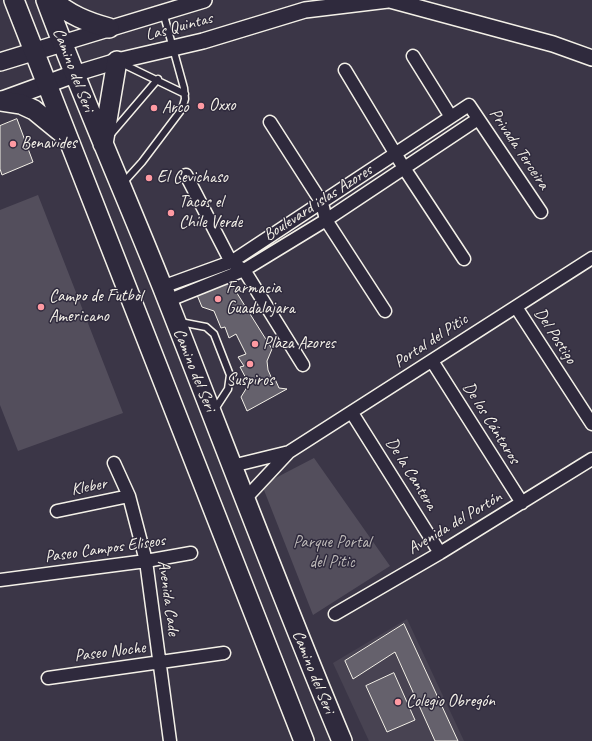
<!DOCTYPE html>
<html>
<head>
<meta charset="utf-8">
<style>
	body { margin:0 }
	canvas { display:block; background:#3b3647 }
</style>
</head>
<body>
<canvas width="592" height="741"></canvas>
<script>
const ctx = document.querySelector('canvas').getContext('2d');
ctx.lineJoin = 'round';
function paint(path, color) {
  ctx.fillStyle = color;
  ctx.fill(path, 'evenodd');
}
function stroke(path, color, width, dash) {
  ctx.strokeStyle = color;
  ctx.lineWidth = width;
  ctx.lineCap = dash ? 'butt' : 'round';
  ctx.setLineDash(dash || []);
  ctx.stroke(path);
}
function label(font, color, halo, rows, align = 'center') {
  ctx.font = font + ' Caveat,sans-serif';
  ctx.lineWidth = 3;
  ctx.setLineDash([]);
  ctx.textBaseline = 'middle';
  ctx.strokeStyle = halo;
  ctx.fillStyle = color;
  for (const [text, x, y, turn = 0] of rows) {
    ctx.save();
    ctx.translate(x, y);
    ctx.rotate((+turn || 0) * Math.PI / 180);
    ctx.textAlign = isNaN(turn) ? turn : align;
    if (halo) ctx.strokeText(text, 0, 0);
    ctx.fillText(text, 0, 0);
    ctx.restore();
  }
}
paint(new Path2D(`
	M407 619 464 741H369L333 663Z`), '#484352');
paint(new Path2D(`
	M38 195 123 413 18 451 0 405V210Z
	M314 458 390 566 313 615 262 485Z`), '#534e5c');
const building = new Path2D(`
	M17 119 33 162 2 175 0 169V126Z
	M230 282 272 349 267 361 268 370 272 379H275L279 388 287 389 247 411 241 397 249 384 240 367 244 366 238 357 246 354 236 334 229 338 225 327 221 328 214 311 202 307 197 295Z
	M404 624 458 741H435L395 652 353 679 345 661Z
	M394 673 415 720 387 732 366 686Z`);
paint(building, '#65616c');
stroke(building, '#f4f1e8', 1);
const service = new Path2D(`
	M121 63 185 94
	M111 134 158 79
	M123 183 142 162 182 109 185 99 184 88 163 12
	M180 322 206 327 214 334 230 375 228 389 215 409`);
const minor = new Path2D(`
	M413 56 451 117
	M345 70 404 168 464 259
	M270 122 322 203 326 220 385 311
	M186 175 231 262 244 270 303 365
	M162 287 231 262 469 105 541 212
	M167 301 244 270 326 220 478 119
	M516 307 592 424
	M432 361 522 503
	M352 413 440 553
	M114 463 129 496 146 561 170 741
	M232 466 289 452
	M246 498 289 452 592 258
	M57 511 129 496
	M0 580 146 561 191 553
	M335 614 440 553 592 459
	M48 678 224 653`);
const tertiary = new Path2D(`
	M390 0 553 44 592 58
	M62 43 204 0
	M74 74 117 61 203 41 305 10 388 0`);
const secondary = new Path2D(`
	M0 62 62 43
	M0 101 74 74`);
const primary = new Path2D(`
	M14 0 304 741
	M46 0C82 97 124 191 162 286 222 438 279 591 342 741
	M52 0C70 15 87 22 109 28
	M0 101 21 104 34 110 67 137
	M103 144 117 61`);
stroke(service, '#f4f1e8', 9);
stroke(minor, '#f4f1e8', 15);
stroke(tertiary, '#f4f1e8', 18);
stroke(secondary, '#f4f1e8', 20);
stroke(primary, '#f4f1e8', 22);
stroke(service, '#2f2a3d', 6);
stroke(minor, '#2f2a3d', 12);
stroke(tertiary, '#2f2a3d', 15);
stroke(secondary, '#2f2a3d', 17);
stroke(primary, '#2f2a3d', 19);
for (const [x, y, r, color] of [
	[201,106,4,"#ff9aa2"],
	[154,108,4,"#ff9aa2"],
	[13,144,4,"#ff9aa2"],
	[149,178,4,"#ff9aa2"],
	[171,213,4,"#ff9aa2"],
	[218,299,4,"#ff9aa2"],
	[41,307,4,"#ff9aa2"],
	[255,344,4,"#ff9aa2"],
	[250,364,4,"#ff9aa2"],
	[398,702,4,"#ff9aa2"]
]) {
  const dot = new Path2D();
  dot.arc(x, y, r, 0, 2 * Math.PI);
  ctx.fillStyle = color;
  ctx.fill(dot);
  stroke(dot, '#2f2a3d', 1.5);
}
label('17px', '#f4f1e8', '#2f2a3d', [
	["Las Quintas",179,27,-15],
	["Camino del Seri",73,70,69],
	["Privada Terceira",519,149,56],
	["Boulevard islas Azores",318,203,-33],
	["Del Postigo",555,336,57],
	["Portal del Pitic",431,341,-33],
	["Camino del Seri",194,370,68],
	["De los Cántaros",491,423,58],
	["De la Cantera",411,474,58],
	["Kleber",89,487,-11],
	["Avenida del Portón",455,523,-31],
	["Paseo Campos Eliseos",105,549,-8],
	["Avenida Cade",168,598,82],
	["Paseo Noche",110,652,-7],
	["Camino del Seri",313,672,68]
]);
label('17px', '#f4f1e8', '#2f2a3d', [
	["Oxxo",209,106],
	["Arco",162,108],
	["Benavides",21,144],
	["El Cevichaso",157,178],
	["Tacos el",179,203],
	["Chile Verde",179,223],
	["Farmacia",226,289],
	["Guadalajara",226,309],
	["Campo de Futbol",49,297],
	["Americano",49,317],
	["Plaza Azores",263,344],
	["Suspiros",250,381,"center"],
	["Colegio Obregón",406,702]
], 'left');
label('17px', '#bcb8b7', '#2f2a3d', [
	["Parque Portal",332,543],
	["del Pitic",332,563]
]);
</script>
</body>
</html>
